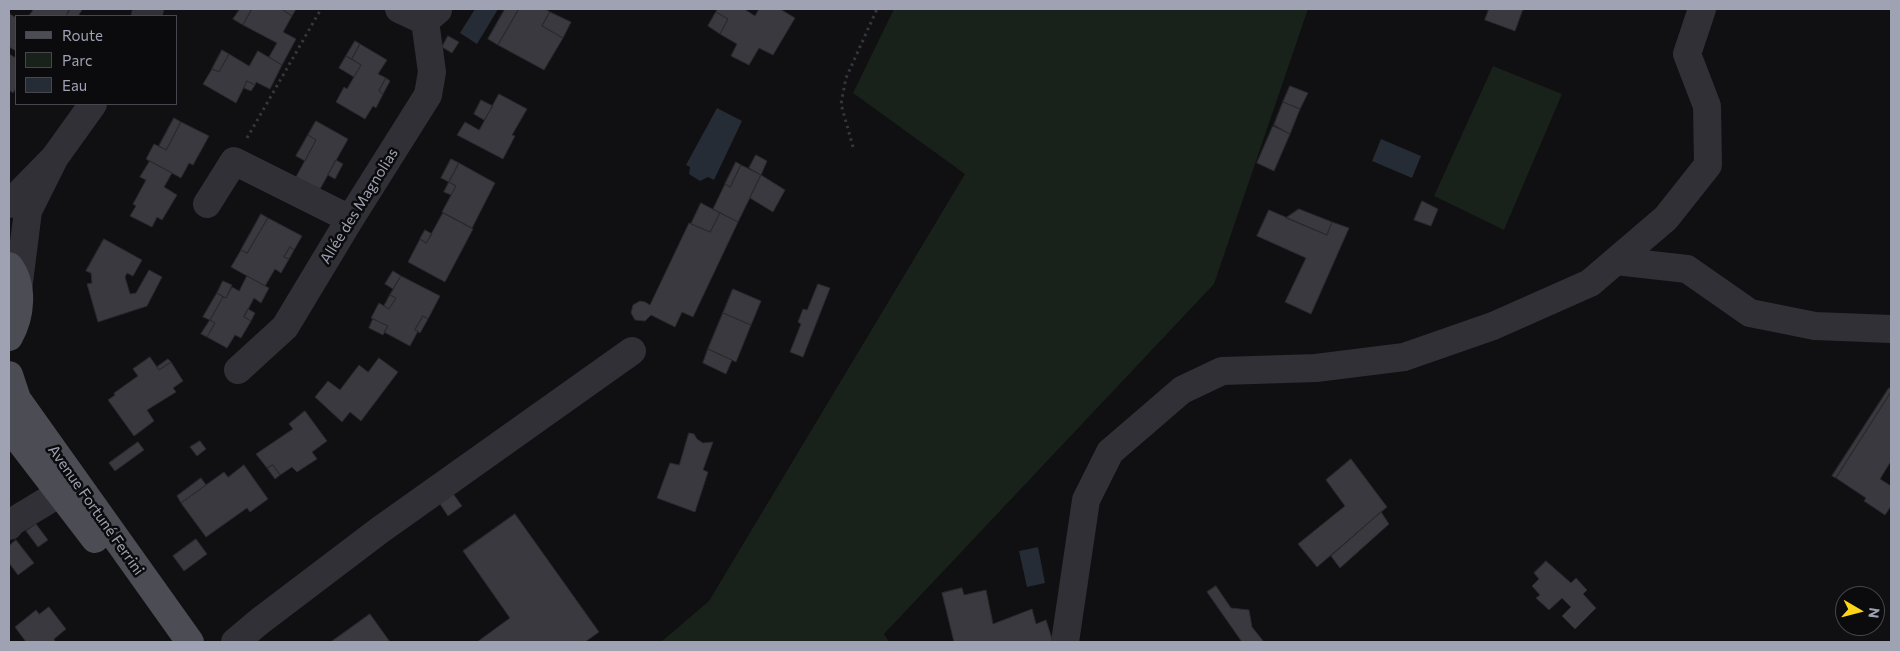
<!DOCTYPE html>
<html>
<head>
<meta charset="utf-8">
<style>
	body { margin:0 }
	#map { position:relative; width:1900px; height:651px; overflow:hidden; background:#100f11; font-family:Commissioner,sans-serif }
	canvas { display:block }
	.frame { position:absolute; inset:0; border:10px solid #9fa2b3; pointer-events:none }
	.legend { position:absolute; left:15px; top:15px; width:162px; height:90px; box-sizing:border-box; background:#0b0a0c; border:1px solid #46474f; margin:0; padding:6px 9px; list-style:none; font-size:15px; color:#9fa2b3 }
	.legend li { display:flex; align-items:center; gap:10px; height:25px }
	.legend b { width:25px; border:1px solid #46474f }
	.north { position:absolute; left:1835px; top:586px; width:50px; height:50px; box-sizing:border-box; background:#0b0a0c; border:1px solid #46474f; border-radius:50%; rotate:98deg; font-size:14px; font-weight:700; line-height:20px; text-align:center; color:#9fa2b3 }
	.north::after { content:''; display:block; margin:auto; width:18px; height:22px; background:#ffd519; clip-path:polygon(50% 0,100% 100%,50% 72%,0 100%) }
</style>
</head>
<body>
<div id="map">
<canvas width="1900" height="651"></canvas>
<div class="frame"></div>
<ul class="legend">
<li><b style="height:6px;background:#4c4c55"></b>Route</li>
<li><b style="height:14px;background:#19211b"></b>Parc</li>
<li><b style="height:14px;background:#252c35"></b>Eau</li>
</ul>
<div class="north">N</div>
</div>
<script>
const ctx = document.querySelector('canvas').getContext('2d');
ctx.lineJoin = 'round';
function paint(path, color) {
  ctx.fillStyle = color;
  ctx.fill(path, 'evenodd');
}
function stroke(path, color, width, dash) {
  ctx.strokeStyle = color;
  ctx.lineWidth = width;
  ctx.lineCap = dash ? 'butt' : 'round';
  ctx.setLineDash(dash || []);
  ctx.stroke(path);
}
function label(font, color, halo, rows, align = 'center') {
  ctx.font = font + ' Commissioner,sans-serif';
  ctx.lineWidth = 5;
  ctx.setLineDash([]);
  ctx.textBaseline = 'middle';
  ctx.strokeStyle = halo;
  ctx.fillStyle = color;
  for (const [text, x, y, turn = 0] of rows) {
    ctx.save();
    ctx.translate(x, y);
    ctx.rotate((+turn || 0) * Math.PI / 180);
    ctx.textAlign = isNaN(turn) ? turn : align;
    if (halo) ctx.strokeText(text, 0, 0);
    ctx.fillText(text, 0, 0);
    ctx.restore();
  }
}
paint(new Path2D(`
	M894 9H1308L1214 284 884 634 889 642H661L709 601 965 174 853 93Z
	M1493 66 1562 94 1504 230 1434 196Z`), '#19211b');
paint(new Path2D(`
	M475 9H498L477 44 460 33Z
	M717 108 742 121 714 180 708 177 700 181 689 174 690 167 686 165Z
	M1381 139 1421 156 1412 178 1372 161Z
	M1038 547 1045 583 1027 587 1019 551Z`), '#252c35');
const building = new Path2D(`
	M34 9H69L70 10 66 16H29Z
	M70 9H80L82 10 78 16H66Z
	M240 9H252L243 25 233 19Z
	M252 9H283V10L292 16 283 32 296 39 282 65 269 57 277 43 243 25Z
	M283 9H296L292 16 283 10Z
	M505 9H519L498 45 488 39Z
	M519 9H545L550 12 542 26 563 38 544 70 498 45Z
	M718 9H744L755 16 759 9H780L795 18 773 55 759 48 749 65 731 56 737 44 720 34 728 19 716 12Z
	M1489 9H1523L1515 31 1485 20Z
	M550 12 571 22 563 38 542 26Z
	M716 12 728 19 720 34 708 26Z
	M9 13 16 18V51L9 47Z
	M448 36 459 42 452 53 442 47Z
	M355 41 360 44 352 59 346 56Z
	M360 44 387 60 378 74 386 78 379 91 383 94 376 108 373 106 365 119 336 102 344 87 347 89 361 65 352 59Z
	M222 50 229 54 219 72 212 69Z
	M258 51 282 65 270 89 256 82 255 85 247 81 236 103 203 84 212 69 219 72 229 54 249 66Z
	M9 54 16 58V88L13 93 9 90Z
	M346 56 361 65 354 77 339 68Z
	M386 78 390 81 383 94 379 91Z
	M247 81 255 85 251 91 244 88Z
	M1290 86 1308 93 1300 109 1283 102Z
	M499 94 527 109 512 135 515 136 503 159 457 135 465 122 479 130Z
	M481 100 493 106 484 120 474 114Z
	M1283 102 1300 109 1290 134 1274 125Z
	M174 118 181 122 166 150 159 146Z
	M316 121 348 139 320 189 296 177 316 140 308 135Z
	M181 122 209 136 193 165 189 163 181 178 146 159 154 144 166 150Z
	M1273 126 1290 134 1274 171 1257 163Z
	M308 135 316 140 305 161 296 156Z
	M756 155 767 161 761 175 749 168Z
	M451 159 459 163 449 182 441 178Z
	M336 160 343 164 335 179 328 175Z
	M150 161 172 173 164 187 177 195 162 220 157 217 152 227 130 216 136 206 133 204 146 180 140 177Z
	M736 162 741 165 730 187 725 184Z
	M459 163 495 183 472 228 442 212 456 186 449 182Z
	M741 165 761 175 738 222 713 209 725 184 730 187Z
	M761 175 785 190 773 212 750 198Z
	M449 182 456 186 451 195 444 192Z
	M1422 201 1438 209 1431 226 1414 220Z
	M701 203 720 213 710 232 691 224Z
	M1299 209 1332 222 1327 235 1286 218Z
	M1269 210 1327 235 1332 222 1349 228 1311 314 1285 302 1306 258 1257 236Z
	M443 213 473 229 445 282 408 262 420 239 426 243Z
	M720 213 738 222 693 317 682 312 675 327 651 315 645 321 635 320 631 313 633 305 640 301 645 302 650 305 689 223 710 232Z
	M261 214 268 218 247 253 241 250Z
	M268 218 302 236 294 250 290 247 284 257 289 259 281 273 275 269 265 286 231 267 241 250 247 253Z
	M425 230 432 234 426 243 420 239Z
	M104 239 142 260 133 276 127 273 125 277 130 294 136 293 149 270 162 277 147 306 98 322 87 284 92 283 91 273 86 271Z
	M290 247 294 250 289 259 284 257Z
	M393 271 401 276 393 289 385 284Z
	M247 276 269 288 261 303 254 298 244 317 251 321 241 338 235 335 227 348 207 337 215 323 210 320 223 297 226 298 232 287 239 291Z
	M401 276 440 296 428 319 423 316 415 330 418 331 410 346 384 332 388 326 371 318 379 303 389 309 396 298 390 295Z
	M223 281 232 285 226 298 217 293Z
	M818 284 830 288 803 357 790 352 801 324 798 322 803 309 807 310Z
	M733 289 761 301 751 325 723 313Z
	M217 293 223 297 210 320 203 317Z
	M390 295 396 298 389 309 384 306Z
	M248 309 255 313 251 321 244 317Z
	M723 313 751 325 736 362 708 349Z
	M423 316 428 319 420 333 415 330Z
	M373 319 388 326 383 335 369 328Z
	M210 320 215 323 207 337 201 334Z
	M708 349 732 360 726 374 703 363Z
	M150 357 159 370 171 362 183 381 173 388 176 392 147 410 154 421 134 436 108 400 115 395 114 393 138 376 133 369Z
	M379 358 398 372 361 421 350 412 342 422 315 397 328 381 340 390 359 365 368 372Z
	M168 359 171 362 159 370 157 367Z
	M1889 388 1891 389V392L1836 478 1832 476Z
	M1891 392V461L1880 479 1891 486V506L1885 515 1864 501 1866 498 1836 478Z
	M305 411 327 441 312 452 317 459 297 472 292 467 280 475 273 465 267 468 256 454 293 429 289 424Z
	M689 433 694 434 697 439 703 443 713 442 703 470 708 472 695 512 657 498 670 463 679 465Z
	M200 441 206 449 197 456 190 447Z
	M138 442 144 450 115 471 109 463Z
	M1351 459 1387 507 1317 567 1298 544 1345 506 1326 480Z
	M244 465 268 499 250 512 247 508 206 537 181 503 224 472 228 477Z
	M273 465 280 475 275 479 267 468Z
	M201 478 206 485 181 503 177 496Z
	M451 491 462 506 448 516 438 501Z
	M1381 512 1389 524 1340 568 1331 556Z
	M515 514 599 632 585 642H477L510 618 463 551Z
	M36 524 48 540 38 547 26 531Z
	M196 539 207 554 184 571 173 556Z
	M16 540 34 563 18 575 9 563V546Z
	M1546 561 1571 583 1576 578 1587 590 1583 594 1596 608 1575 629 1562 616 1571 607 1562 598 1549 610 1536 598 1540 595 1532 586 1539 579 1534 573Z
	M1216 586 1231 608 1249 610 1252 627 1264 642H1242L1207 592Z
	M962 588 964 595 986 590 993 624 1032 609 1036 624 1046 620 1053 642H954L942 593Z
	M49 607 66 629 54 639 55 642H26L15 627 36 610 39 614Z
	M370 614 390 642H331Z`);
paint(building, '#39393f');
stroke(building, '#2a292d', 1);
stroke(new Path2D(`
	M247 138 321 9
	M853 147 841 104 846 78 877 9`), '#36373d', 3, [2.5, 4]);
stroke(new Path2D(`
	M399 9 425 21 438 10
	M145 16 150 9
	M9 204 55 157 93 104
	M207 204 234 161 350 219
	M1616 261 1687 269 1750 313 1815 326 1891 329
	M18 290 28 211 55 157
	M238 370 285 327 350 219 428 95 432 72 425 21
	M9 526 12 522 60 493
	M235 642 260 621 380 530 632 351
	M1065 642 1086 500 1110 452 1182 390 1222 371 1316 368 1404 357 1493 326 1590 283 1666 218 1708 165 1707 106 1687 54 1702 9`), '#303036', 28);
stroke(new Path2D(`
	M9 266C24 286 21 316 9 337
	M9 375 17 399 190 642
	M9 427 95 539`), '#4c4c55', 28);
label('15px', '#9fa2b3', '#0b0a0c', [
	["Allée des Magnolias",359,206,-58],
	["Avenue Fortuné Ferrini",96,510,55]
]);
</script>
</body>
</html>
